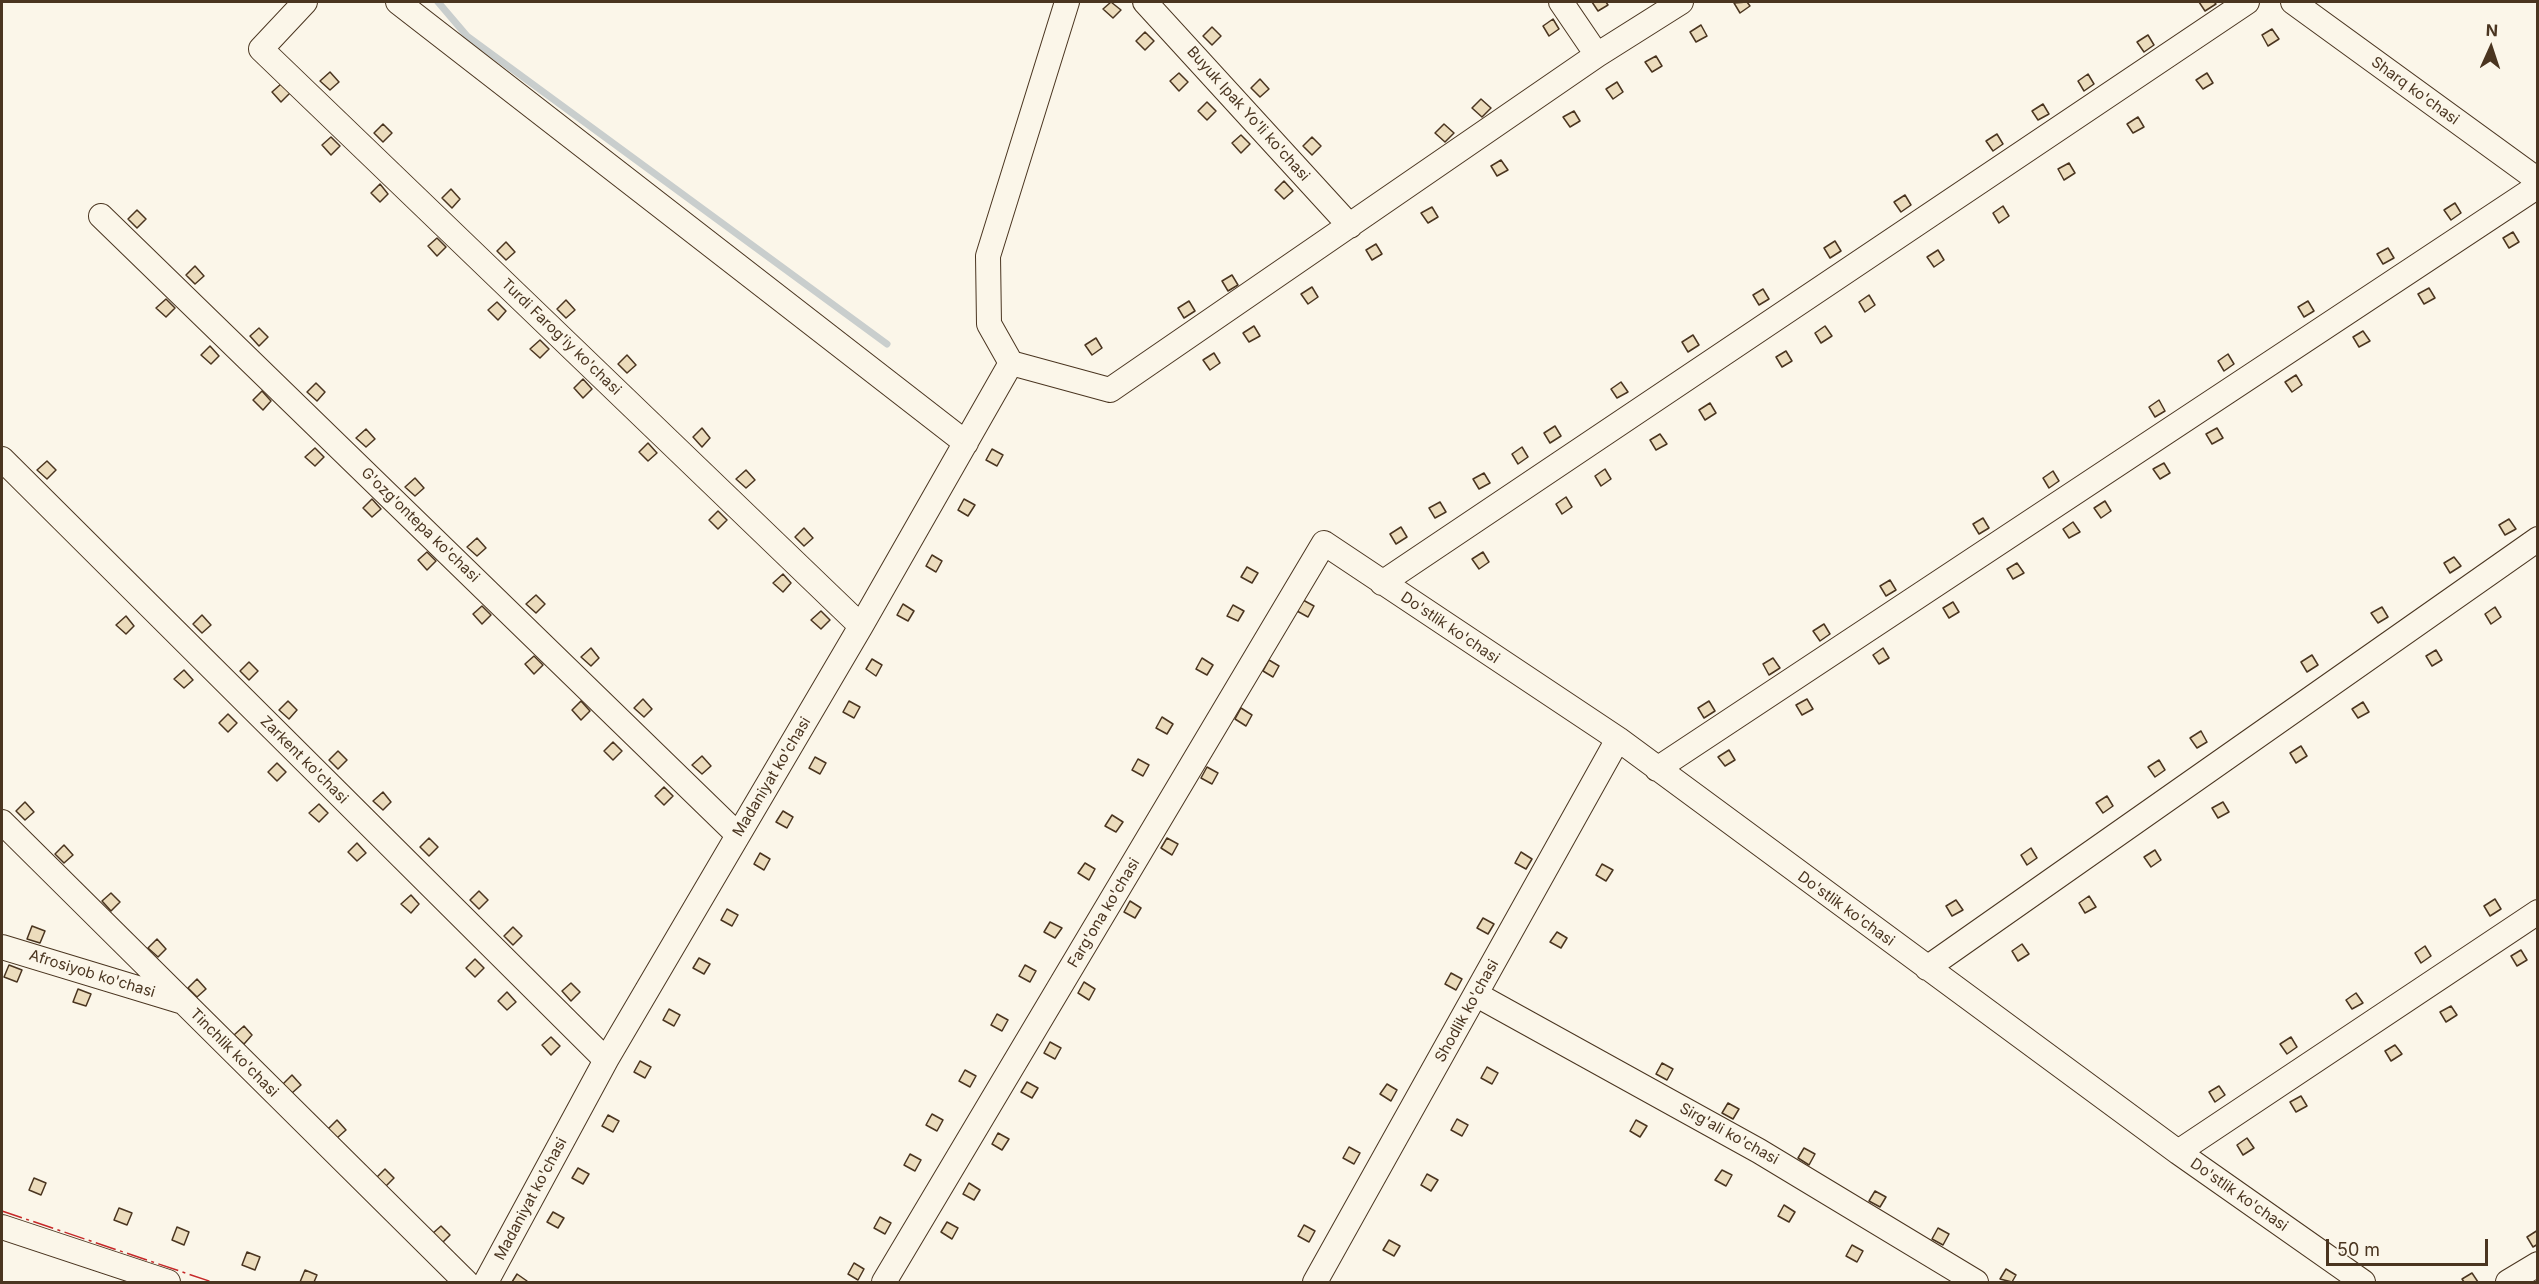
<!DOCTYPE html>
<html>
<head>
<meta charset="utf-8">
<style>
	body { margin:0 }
	#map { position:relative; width:2539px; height:1284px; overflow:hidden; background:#fbf6e9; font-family:Inter,sans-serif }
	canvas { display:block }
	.frame { position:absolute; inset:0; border:3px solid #4a3520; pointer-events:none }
	.north { position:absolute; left:2461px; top:18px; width:60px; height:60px; -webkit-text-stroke:4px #fbf6e9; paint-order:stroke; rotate:3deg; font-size:16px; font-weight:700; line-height:24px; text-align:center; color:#4a3520 }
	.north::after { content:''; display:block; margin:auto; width:21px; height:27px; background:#4a3520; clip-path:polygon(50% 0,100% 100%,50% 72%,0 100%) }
	.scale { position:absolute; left:2326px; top:1239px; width:162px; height:27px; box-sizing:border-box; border:3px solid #4a3520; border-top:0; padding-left:8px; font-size:18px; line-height:21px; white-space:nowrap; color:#4a3520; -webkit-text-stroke:4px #fbf6e9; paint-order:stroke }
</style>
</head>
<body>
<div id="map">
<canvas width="2539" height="1284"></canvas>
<div class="frame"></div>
<div class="north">N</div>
<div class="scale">50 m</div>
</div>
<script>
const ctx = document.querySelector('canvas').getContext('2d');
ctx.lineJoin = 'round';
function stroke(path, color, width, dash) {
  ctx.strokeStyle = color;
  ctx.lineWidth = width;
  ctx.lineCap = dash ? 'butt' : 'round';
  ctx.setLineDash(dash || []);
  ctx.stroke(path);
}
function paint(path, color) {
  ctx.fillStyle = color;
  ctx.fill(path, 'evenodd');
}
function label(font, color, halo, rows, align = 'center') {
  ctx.font = font + ' Inter,sans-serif';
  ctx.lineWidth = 4.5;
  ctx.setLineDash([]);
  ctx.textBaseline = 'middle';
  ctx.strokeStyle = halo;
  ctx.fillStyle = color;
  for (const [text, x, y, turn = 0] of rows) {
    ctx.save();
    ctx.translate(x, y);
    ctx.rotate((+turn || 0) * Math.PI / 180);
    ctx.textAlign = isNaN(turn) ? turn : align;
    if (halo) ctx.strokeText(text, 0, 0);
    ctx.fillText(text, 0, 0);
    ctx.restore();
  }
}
stroke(new Path2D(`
	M438 2 467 36 887 344`), '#c9cecd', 7);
const building = new Path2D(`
	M1111 2 1121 10 1113 18 1103 9Z
	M1592 2H1606L1608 5 1598 11Z
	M1747 2 1750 6 1740 13 1734 3Z
	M2199 2H2214L2216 4 2205 11Z
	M1553 19 1559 29 1549 36 1543 26Z
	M1701 25 1707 36 1696 42 1690 32Z
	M1212 27 1221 36 1212 45 1203 36Z
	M2272 29 2279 39 2268 46 2262 35Z
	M1145 32 1154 41 1145 50 1136 41Z
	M2148 35 2154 45 2144 52 2137 42Z
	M1656 56 1662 66 1652 72 1645 62Z
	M330 72 339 82 330 90 320 81Z
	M1179 73 1188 82 1179 91 1170 81Z
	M2207 73 2213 83 2203 89 2196 80Z
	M2088 74 2094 84 2084 91 2078 81Z
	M1260 79 1269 89 1260 97 1251 88Z
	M1617 82 1623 92 1613 99 1606 89Z
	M281 84 290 93 281 102 272 92Z
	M1481 99 1491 108 1482 117 1472 108Z
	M1207 102 1216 111 1207 120 1198 111Z
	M2043 104 2049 114 2038 120 2032 111Z
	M1574 111 1580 121 1570 127 1563 117Z
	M2138 117 2144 127 2133 133 2127 124Z
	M383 124 392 133 383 142 374 133Z
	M1444 124 1454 133 1445 142 1435 133Z
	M1997 134 2003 144 1993 151 1986 141Z
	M1241 135 1250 144 1241 153 1232 143Z
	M331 137 340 146 331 155 322 145Z
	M1312 137 1321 146 1312 155 1303 146Z
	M1501 160 1508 170 1497 176 1491 166Z
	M2069 163 2075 173 2064 180 2058 169Z
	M1284 181 1293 191 1284 199 1275 190Z
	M380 184 388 194 380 202 371 193Z
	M451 189 460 199 452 208 442 198Z
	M1905 195 1911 205 1901 212 1894 202Z
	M2455 203 2461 213 2451 220 2444 210Z
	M2003 206 2009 216 1999 223 1993 213Z
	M1432 207 1438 217 1428 223 1421 213Z
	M137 210 146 219 137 228 128 219Z
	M2513 232 2519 242 2509 248 2503 238Z
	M437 238 446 247 437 256 428 246Z
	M1835 241 1841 251 1830 258 1824 248Z
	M506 242 515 252 506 260 497 251Z
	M1376 244 1382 254 1372 260 1366 250Z
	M2388 248 2394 258 2383 264 2377 254Z
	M1938 250 1944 260 1934 267 1927 257Z
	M195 266 204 276 195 284 186 275Z
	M1232 275 1238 285 1228 291 1222 281Z
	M1312 287 1318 297 1308 304 1301 294Z
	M2429 288 2435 298 2424 304 2418 294Z
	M1763 289 1769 299 1759 305 1753 295Z
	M1869 295 1875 305 1865 312 1859 302Z
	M166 299 175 308 166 317 156 308Z
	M566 300 575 310 566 318 557 309Z
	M1189 301 1195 311 1184 318 1178 308Z
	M2308 301 2314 311 2304 317 2298 307Z
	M497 302 506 311 498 320 488 310Z
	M1254 326 1260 336 1249 342 1243 333Z
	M1825 326 1832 336 1821 343 1815 333Z
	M259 328 268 337 259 346 250 336Z
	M2363 331 2370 341 2359 347 2353 337Z
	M1693 335 1699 345 1688 352 1682 342Z
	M1096 338 1102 348 1092 355 1085 345Z
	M540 340 549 349 540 358 530 349Z
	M210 346 219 356 211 364 201 355Z
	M1786 351 1792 361 1782 367 1776 357Z
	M1214 353 1220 363 1210 370 1203 360Z
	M2228 354 2234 364 2224 371 2218 361Z
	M627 355 636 365 627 373 618 364Z
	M2296 375 2302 385 2292 392 2285 382Z
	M583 379 592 389 583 398 574 388Z
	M1621 382 1628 392 1617 398 1611 389Z
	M316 383 325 392 317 401 307 392Z
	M262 391 271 401 263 410 253 400Z
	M2159 400 2165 411 2155 417 2149 407Z
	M1710 403 1716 413 1705 420 1699 410Z
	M1555 426 1561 436 1550 443 1544 433Z
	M702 428 710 438 702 447 693 437Z
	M2217 428 2223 438 2212 444 2206 434Z
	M366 429 375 439 366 447 356 438Z
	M1660 434 1667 444 1656 450 1650 440Z
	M648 443 657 453 648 461 639 452Z
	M1522 447 1528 457 1518 464 1512 454Z
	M315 448 324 457 315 466 305 457Z
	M992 449 1003 455 997 466 986 460Z
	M47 461 56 470 47 479 37 470Z
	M2164 463 2170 473 2160 479 2153 469Z
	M1605 469 1611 479 1601 486 1595 476Z
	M746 470 755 480 746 488 736 479Z
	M2053 471 2059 481 2049 488 2043 478Z
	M1484 473 1490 483 1479 489 1473 479Z
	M415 478 424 488 415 496 405 487Z
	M1566 497 1572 507 1562 514 1556 504Z
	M372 499 381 509 372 517 363 508Z
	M964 499 975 505 968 516 958 510Z
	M2105 501 2111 511 2101 518 2094 508Z
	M1440 502 1446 512 1435 518 1429 508Z
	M718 511 727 520 718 529 709 520Z
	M1983 518 1989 528 1979 534 1973 524Z
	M2509 519 2516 529 2505 535 2499 525Z
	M2073 522 2080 532 2069 538 2063 529Z
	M1401 527 1407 537 1396 544 1390 534Z
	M804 528 813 538 804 546 795 537Z
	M477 538 486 548 477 556 467 547Z
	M427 552 436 561 427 570 418 560Z
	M1483 552 1489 562 1479 569 1472 559Z
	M932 555 942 561 936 572 926 566Z
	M2454 557 2461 566 2450 573 2444 563Z
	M2017 563 2024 573 2013 579 2007 569Z
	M1247 567 1258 573 1252 583 1241 577Z
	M783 574 791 583 783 592 773 583Z
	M1890 580 1896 590 1886 596 1880 586Z
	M536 595 545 604 536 613 526 604Z
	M1303 600 1314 606 1308 617 1297 611Z
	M1953 602 1959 612 1949 618 1943 608Z
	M903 604 914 611 908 621 897 615Z
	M1233 605 1244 611 1238 621 1227 616Z
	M482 606 491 615 482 624 473 614Z
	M2382 607 2388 617 2378 623 2371 613Z
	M2495 607 2501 617 2491 624 2485 614Z
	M821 611 830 620 821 629 811 620Z
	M202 615 211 625 202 633 193 624Z
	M126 616 134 626 126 634 116 625Z
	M1824 624 1830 634 1820 641 1813 631Z
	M591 648 599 658 591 666 581 657Z
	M1883 648 1889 658 1879 664 1873 655Z
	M2436 650 2442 660 2432 666 2426 656Z
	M2312 655 2318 665 2307 672 2301 662Z
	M534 656 543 665 534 674 525 664Z
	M1202 658 1213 665 1207 675 1196 669Z
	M1773 658 1780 668 1769 675 1763 664Z
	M872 659 882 665 876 676 866 669Z
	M1269 660 1279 666 1273 677 1263 671Z
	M249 662 258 671 249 680 240 671Z
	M184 670 193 680 184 688 174 679Z
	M643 699 652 709 644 717 634 708Z
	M1807 699 1813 709 1802 715 1796 705Z
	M288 701 297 710 289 719 279 710Z
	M581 701 590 711 581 720 572 710Z
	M849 701 860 707 854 718 843 712Z
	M1709 701 1715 711 1704 718 1698 708Z
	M2363 702 2369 712 2358 718 2352 709Z
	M1241 708 1252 715 1246 726 1235 719Z
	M228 714 237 723 228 732 219 723Z
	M1162 717 1173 724 1167 734 1156 728Z
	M2201 731 2207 742 2197 748 2190 738Z
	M613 742 622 751 613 760 604 751Z
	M2301 746 2307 756 2296 763 2290 753Z
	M1729 750 1735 760 1725 766 1718 757Z
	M338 751 347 760 338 769 329 760Z
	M702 756 711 766 702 774 692 765Z
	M815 757 826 763 820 774 809 768Z
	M1138 759 1149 765 1143 776 1132 770Z
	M2159 760 2165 770 2155 777 2148 767Z
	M277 763 286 772 277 781 268 772Z
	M1207 767 1218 773 1212 784 1201 778Z
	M664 787 673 796 664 805 655 796Z
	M383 792 391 802 383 810 373 801Z
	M2107 796 2113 806 2103 813 2096 803Z
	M25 802 34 812 25 820 16 811Z
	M2223 802 2229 812 2218 818 2212 808Z
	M319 804 328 813 319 822 309 813Z
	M783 811 793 817 787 828 776 822Z
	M1112 815 1123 822 1116 832 1105 826Z
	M429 838 438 847 429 856 420 847Z
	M1167 838 1178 844 1172 855 1161 848Z
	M357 843 366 853 357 861 348 852Z
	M64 845 73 855 64 863 55 854Z
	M2031 848 2037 858 2027 865 2021 855Z
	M2155 850 2161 860 2151 867 2144 857Z
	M1521 852 1532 859 1526 869 1515 863Z
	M760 853 770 859 764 870 754 864Z
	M1085 863 1095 869 1089 880 1078 873Z
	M1602 864 1613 870 1606 881 1596 875Z
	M479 891 488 900 479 909 470 900Z
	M111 893 120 902 111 911 102 901Z
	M411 895 419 904 411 913 401 904Z
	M2089 896 2096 907 2085 913 2079 903Z
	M2495 899 2501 909 2490 916 2484 906Z
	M1956 900 1963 910 1952 916 1946 906Z
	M1130 901 1141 908 1135 918 1124 912Z
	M727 909 738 915 732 926 721 920Z
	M1483 918 1494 924 1488 934 1477 928Z
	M1050 922 1062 928 1055 938 1044 932Z
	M32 926 45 931 40 943 27 939Z
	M513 927 522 936 513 945 504 936Z
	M1557 932 1567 938 1561 948 1550 942Z
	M157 939 166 949 158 957 148 948Z
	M2022 944 2029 954 2018 961 2012 951Z
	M2425 946 2431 956 2421 963 2415 953Z
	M2521 950 2527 960 2517 966 2511 956Z
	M699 958 710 964 704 974 693 968Z
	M475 959 484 968 475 977 466 968Z
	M9 965 22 970 17 982 4 977Z
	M1025 965 1036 971 1030 982 1019 976Z
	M1451 973 1462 979 1456 990 1445 984Z
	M197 979 206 989 197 997 188 988Z
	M1084 982 1095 989 1089 1000 1078 993Z
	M571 983 580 992 571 1001 562 991Z
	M78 989 91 994 86 1006 73 1002Z
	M507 992 516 1002 507 1010 498 1001Z
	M2356 993 2363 1003 2352 1009 2346 1000Z
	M2451 1006 2457 1015 2446 1022 2440 1012Z
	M669 1009 680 1015 674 1026 663 1020Z
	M997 1014 1008 1020 1002 1031 991 1025Z
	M244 1026 252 1035 244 1044 234 1035Z
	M551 1037 560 1046 551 1055 542 1045Z
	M2291 1037 2297 1047 2287 1054 2280 1044Z
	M1050 1042 1061 1048 1055 1059 1044 1053Z
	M2395 1045 2402 1054 2391 1061 2385 1051Z
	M640 1061 651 1067 645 1078 634 1072Z
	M1662 1063 1673 1069 1667 1080 1656 1074Z
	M1487 1067 1498 1073 1492 1084 1481 1078Z
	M965 1070 976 1076 970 1087 959 1081Z
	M292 1075 301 1085 292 1093 283 1084Z
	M1027 1082 1038 1088 1032 1098 1021 1092Z
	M1387 1084 1397 1090 1391 1101 1380 1094Z
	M2219 1086 2225 1095 2215 1102 2209 1092Z
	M2301 1096 2307 1106 2296 1112 2290 1102Z
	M1728 1103 1739 1109 1733 1119 1722 1113Z
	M932 1114 943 1120 937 1131 926 1125Z
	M608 1115 619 1121 613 1132 602 1126Z
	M1457 1119 1468 1125 1462 1136 1451 1130Z
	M337 1120 346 1130 337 1138 328 1129Z
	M1636 1120 1647 1126 1640 1137 1630 1131Z
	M998 1133 1009 1139 1002 1150 992 1144Z
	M2247 1138 2254 1148 2243 1155 2237 1145Z
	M1349 1147 1360 1153 1354 1164 1343 1158Z
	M1804 1148 1815 1154 1809 1165 1798 1158Z
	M910 1154 921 1160 915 1171 904 1165Z
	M578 1168 589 1174 583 1184 572 1178Z
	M385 1169 394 1178 385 1187 376 1178Z
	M1722 1170 1732 1175 1726 1186 1715 1180Z
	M1427 1174 1438 1180 1431 1191 1421 1185Z
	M34 1178 46 1183 41 1195 29 1190Z
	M969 1183 980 1190 974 1200 963 1194Z
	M1875 1191 1886 1197 1880 1207 1869 1201Z
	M1784 1205 1795 1212 1789 1222 1778 1216Z
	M119 1208 132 1213 127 1225 114 1220Z
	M553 1212 564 1218 558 1228 547 1222Z
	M880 1217 891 1223 885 1234 874 1228Z
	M947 1222 958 1228 952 1239 941 1232Z
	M1304 1225 1315 1231 1309 1242 1298 1236Z
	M441 1226 450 1235 441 1244 432 1234Z
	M177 1227 189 1232 184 1245 172 1240Z
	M1938 1228 1949 1234 1943 1245 1932 1239Z
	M2538 1230V1244L2533 1247 2527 1237Z
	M1389 1240 1400 1246 1394 1256 1383 1250Z
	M1852 1245 1863 1251 1857 1262 1846 1256Z
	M247 1252 260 1257 255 1270 242 1265Z
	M854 1263 864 1269 858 1280 848 1274Z
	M2006 1269 2016 1275 2012 1282 2000 1279Z
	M305 1270 317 1275 314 1282H300Z
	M2472 1273 2478 1282H2464L2462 1279Z
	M517 1274 527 1281 526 1282H512Z`);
paint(building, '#ecdcbc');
stroke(building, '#4a3520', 1.5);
const minor = new Path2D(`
	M305 2 261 49 861 626
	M398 2 966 443
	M1145 2 1350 226
	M1561 2 1597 55
	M2293 2 2538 180
	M101 216 738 835
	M1011 363 989 324 988 256 1067 2
	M2 459 606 1060
	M1382 583 2247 2
	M1657 769 2538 186
	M2 822 466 1282
	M2 947 180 1001
	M1927 968 2538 539
	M1477 995 1759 1151 1976 1282
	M2178 1152 2538 912
	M2 1227 168 1282
	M486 1282 606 1060 861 626 1011 363 1110 390 1597 55 1681 2
	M884 1282 1324 543 1618 739 2178 1152 2363 1282
	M1315 1282 1618 739
	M2508 1282 2538 1264`);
stroke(minor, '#4a3520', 26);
stroke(minor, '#fbf6e9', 24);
stroke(new Path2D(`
	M2 1211 212 1282`), '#c62828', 1.5, [21, 4.5, 3, 4.5]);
label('15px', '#4a3520', '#fbf6e9', [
	["Sharq ko'chasi",2415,91,36],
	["Buyuk Ipak Yo'li ko'chasi",1248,114,48],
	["Turdi Farog'iy ko'chasi",561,337,44],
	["G'ozg'ontepa ko'chasi",420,525,44],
	["Do'stlik ko'chasi",1450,628,34],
	["Zarkent ko'chasi",304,760,45],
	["Madaniyat ko'chasi",772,777,-59],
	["Do'stlik ko'chasi",1846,909,36],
	["Farg'ona ko'chasi",1104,913,-59],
	["Afrosiyob ko'chasi",92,974,17],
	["Shodlik ko'chasi",1467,1011,-61],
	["Tinchlik ko'chasi",234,1053,45],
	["Sirg'ali ko'chasi",1729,1134,29],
	["Do'stlik ko'chasi",2239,1195,35],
	["Madaniyat ko'chasi",531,1199,-62]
]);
</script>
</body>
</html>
